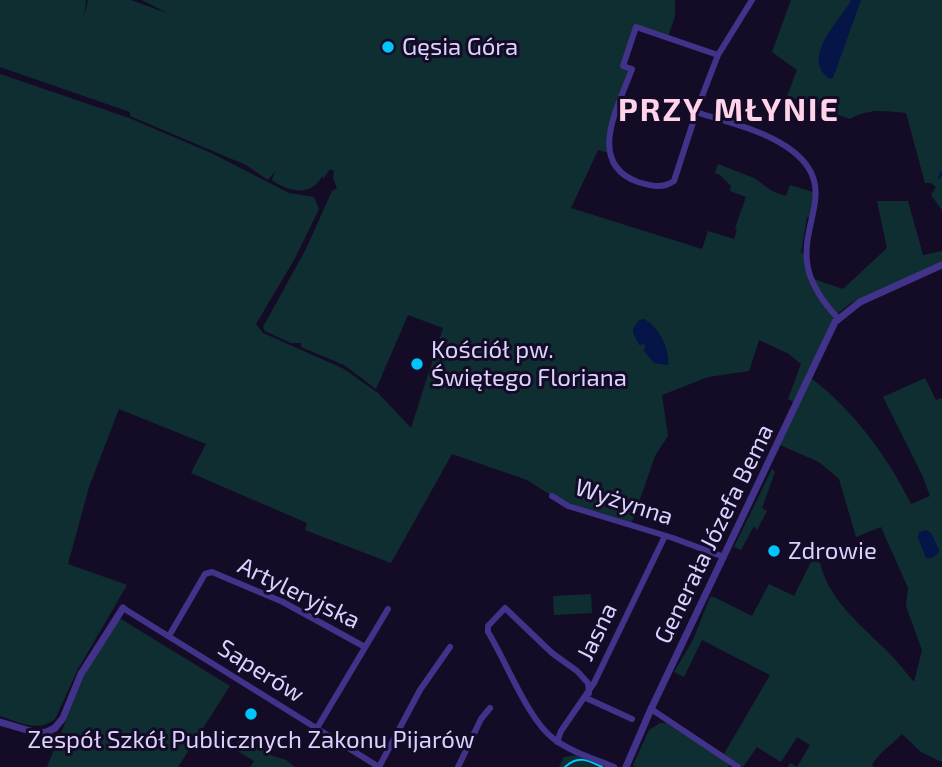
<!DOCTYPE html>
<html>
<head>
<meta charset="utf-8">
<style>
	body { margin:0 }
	canvas { display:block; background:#140c26 }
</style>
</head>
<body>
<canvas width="942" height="767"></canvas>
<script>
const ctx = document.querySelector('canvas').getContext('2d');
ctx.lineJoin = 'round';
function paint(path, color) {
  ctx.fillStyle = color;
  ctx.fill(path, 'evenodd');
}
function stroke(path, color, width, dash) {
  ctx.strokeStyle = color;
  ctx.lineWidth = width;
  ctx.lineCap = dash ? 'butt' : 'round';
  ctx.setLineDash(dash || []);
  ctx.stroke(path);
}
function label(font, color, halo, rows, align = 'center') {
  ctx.font = font + ' "Exo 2",sans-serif';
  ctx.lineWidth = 6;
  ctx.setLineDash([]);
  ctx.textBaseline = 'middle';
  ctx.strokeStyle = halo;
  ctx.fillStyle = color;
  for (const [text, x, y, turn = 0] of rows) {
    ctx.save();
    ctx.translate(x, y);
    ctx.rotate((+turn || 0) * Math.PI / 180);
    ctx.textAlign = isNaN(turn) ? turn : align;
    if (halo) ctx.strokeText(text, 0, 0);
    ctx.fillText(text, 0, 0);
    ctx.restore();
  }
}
paint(new Path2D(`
	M0 0H86L84 17 88 0H131L169 14 142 0H675V16L668 37 636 27 623 65 632 69 615 116 609 153 598 150 571 208 702 249 708 231 734 239 737 229 735 228 746 197 730 191 731 186 720 175 715 173 718 164 754 178 772 191 786 196 790 185 816 193 813 218 807 217 801 253 807 254 811 278 843 289 887 248 877 201H908L923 255 942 251V262L851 303 836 315 796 403 788 399 801 364 789 354 759 340 749 371 708 377 662 395 668 436 655 456 631 525 568 506 527 480 452 454 391 563 305 530 307 523 191 473 206 444 119 409 89 487 68 564 127 585 78 669 55 719C38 733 18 722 0 716V74L129 118 211 153 289 193 314 197 319 209 294 260 256 324 263 333 344 369 378 393 411 428 443 328 408 315 376 389 344 365 301 347V343H291L265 331 263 327 306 249 332 191 337 188 333 178 334 171 330 169 323 179 322 176C312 197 288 192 272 180L275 171 268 180 246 165 130 116V112L0 67Z
	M791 0H942V210L931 195 936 187 931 183H925L906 113C885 111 869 108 850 119L787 96 797 70 772 52Z
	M811 378C853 410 888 457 911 504L930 496 923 477 883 397 925 378 936 400 942 398V762L921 752 902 734C891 746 880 751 872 765L874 767H788L790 763 797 767 810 745 797 737 781 762 757 747 743 767 724 754 770 675 702 640 684 677 674 672 693 640 710 597H714L752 616 769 584 794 596 812 560 820 563C830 602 861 625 889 653 898 662 906 673 914 682L922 650 906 606 908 588 881 527 856 537 839 479 819 462 780 445Z
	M772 469 775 472 762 508 767 511 757 530 754 526 741 550 734 547Z
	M591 594 592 613 554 615 553 596Z
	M121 619 230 686 178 767H47L85 674 117 622Z
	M660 723H666L730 764 728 767H635L633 765 649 730Z
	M241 737 261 749 263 747 269 750 267 754 286 760 295 767H250L254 761 233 748Z
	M577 755 607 767H559L564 757Z`), '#0f2e31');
paint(new Path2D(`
	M851 0H861L833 78 830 79C799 58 841 20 851 0Z
	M644 319C659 327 670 349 668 365L654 363 644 351 645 344 639 345 633 333V329L639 320Z
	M926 530 931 533 939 550C938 556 931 559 926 558L918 538 919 532Z`), '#051547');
stroke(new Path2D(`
	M939 178 942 172`), '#051547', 2);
stroke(new Path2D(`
	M718 55 636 27 623 66 632 69C619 105 585 163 638 182 651 186 662 189 674 181L699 104 718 55 752 0
	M696 112C726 122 760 129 787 147 840 183 802 218 807 262 809 282 824 304 838 318
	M552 496 568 506 673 538 724 557
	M123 608 379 767
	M169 636 205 574 212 572 283 602 365 647
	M589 693 588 683 577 671 552 653 505 608 488 626V632C506 661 528 720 554 739 571 752 595 759 614 767
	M586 698 632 719
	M651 709 738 767
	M317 728 388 609
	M557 742 561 731 594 683 665 536
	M379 767 420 690 450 647
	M458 767 481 719 490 708`), '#41338a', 6);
stroke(new Path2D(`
	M0 722 37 733 47 732 55 728 63 718 81 674 123 608
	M626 767 651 709 835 322 860 302 942 265`), '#41338a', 7);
stroke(new Path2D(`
	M565 767C578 755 588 760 602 767`), '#00c5fd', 2);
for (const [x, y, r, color] of [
	[388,47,7,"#00c5fd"],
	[417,364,7,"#00c5fd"],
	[774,551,7,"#00c5fd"],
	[251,714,7,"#00c5fd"]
]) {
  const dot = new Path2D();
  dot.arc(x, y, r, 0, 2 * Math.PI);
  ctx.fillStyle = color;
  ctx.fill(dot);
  stroke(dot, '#140c26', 2.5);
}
label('24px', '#dcd2ff', '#140c26', [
	["Gęsia Góra",402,47],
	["Kościół pw.",431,350],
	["Świętego Floriana",431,378],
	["Zdrowie",788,551],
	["Zespół Szkół Publicznych Zakonu Pijarów",251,740,"center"]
], 'left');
label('24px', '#dcd2ff', '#140c26', [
	["Wyżynna",624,502,18],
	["Generała Józefa Bema",714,534,-64],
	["Artyleryjska",299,593,26],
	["Jasna",597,632,-64],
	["Saperów",261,671,32]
]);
ctx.letterSpacing = '2px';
label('bold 32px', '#ffd4ea', '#140c26', [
	["PRZY MŁYNIE",729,110]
]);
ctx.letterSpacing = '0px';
</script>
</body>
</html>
